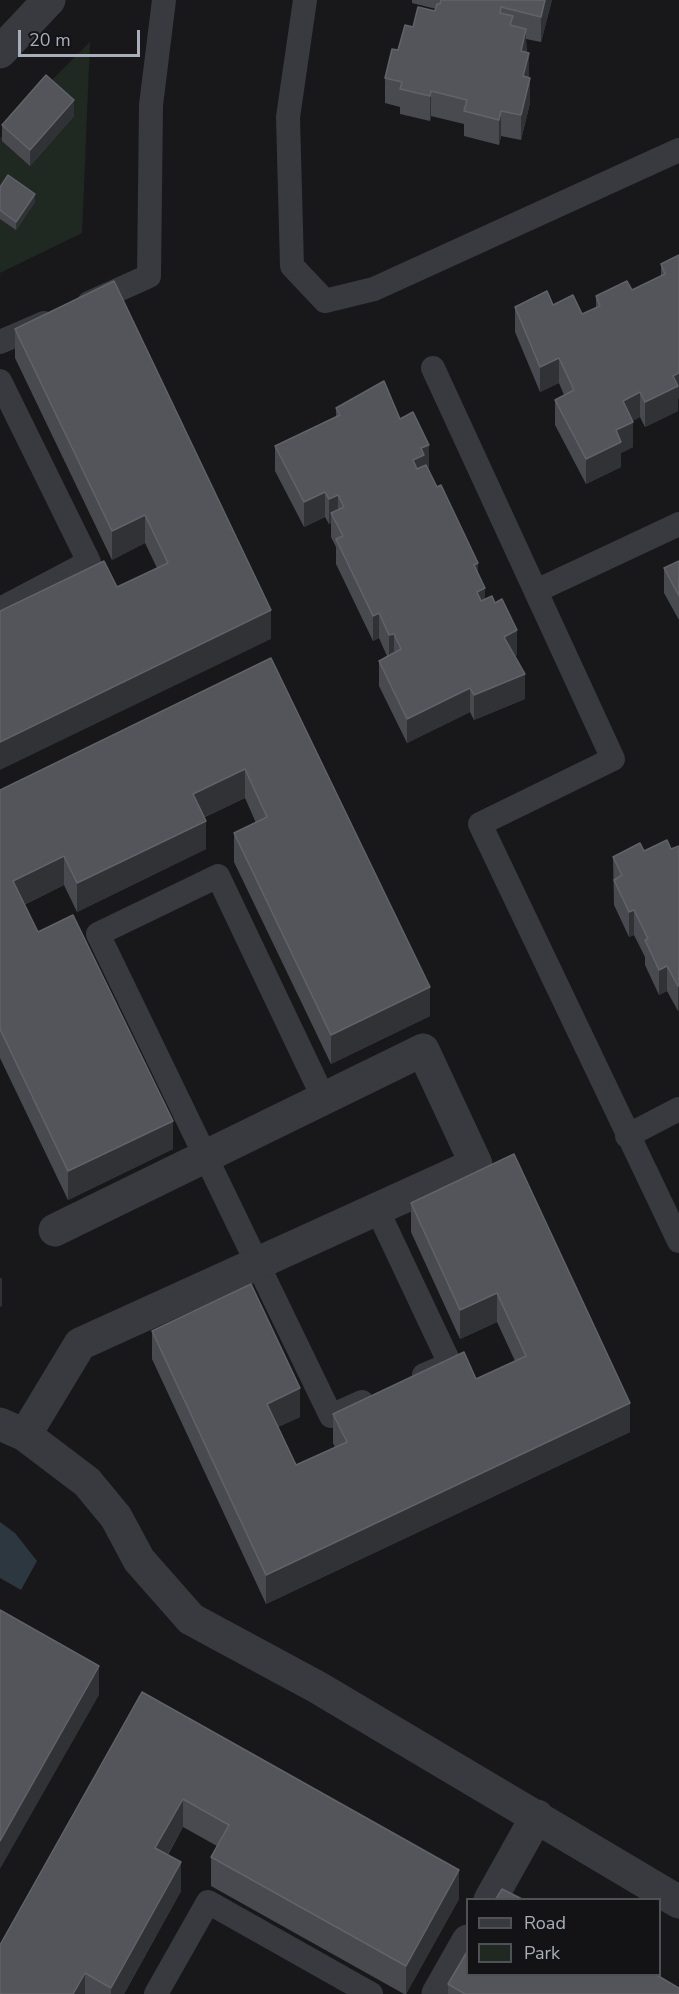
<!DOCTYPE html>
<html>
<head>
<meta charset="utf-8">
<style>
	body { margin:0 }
	#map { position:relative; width:679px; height:1994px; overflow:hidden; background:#18181a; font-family:"Nunito Sans",sans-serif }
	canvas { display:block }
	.legend { position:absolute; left:466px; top:1898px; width:195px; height:78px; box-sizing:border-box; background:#131315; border:2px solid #4f5157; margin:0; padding:8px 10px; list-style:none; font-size:18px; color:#a9aebb }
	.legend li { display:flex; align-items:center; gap:12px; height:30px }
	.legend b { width:30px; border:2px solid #4f5157 }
	.scale { position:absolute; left:18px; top:30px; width:122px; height:27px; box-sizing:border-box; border:3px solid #a9aebb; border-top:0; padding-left:8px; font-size:18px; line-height:21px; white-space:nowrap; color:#a9aebb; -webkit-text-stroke:4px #131315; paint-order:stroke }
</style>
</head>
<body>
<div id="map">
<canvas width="679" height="1994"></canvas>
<ul class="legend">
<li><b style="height:8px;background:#383a40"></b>Road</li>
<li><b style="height:16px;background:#1f2921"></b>Park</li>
</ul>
<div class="scale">20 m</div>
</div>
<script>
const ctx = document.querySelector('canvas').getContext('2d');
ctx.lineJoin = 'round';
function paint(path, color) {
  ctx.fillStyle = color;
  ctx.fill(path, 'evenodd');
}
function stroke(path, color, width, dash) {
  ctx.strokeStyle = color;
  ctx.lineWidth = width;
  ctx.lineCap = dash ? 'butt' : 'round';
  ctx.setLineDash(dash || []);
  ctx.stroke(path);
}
paint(new Path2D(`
	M90 42 82 233 0 273V138L29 103Z`), '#1f2921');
paint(new Path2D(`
	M0 1522 15 1533 37 1561 21 1590 0 1578Z`), '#2d373f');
stroke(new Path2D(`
	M305 0 288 117 292 266 325 301 374 289 679 150
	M89 303 149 276 151 105 164 0
	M0 342 44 323
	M433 368 613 759 480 824 679 1241
	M0 381 89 562 0 609
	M536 591 679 524
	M323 1097 218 876 98 934 331 1416 362 1402
	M627 1136 679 1109
	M376 1207 450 1364 424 1375
	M156 1994 208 1902 371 1994`), '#383a40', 24);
stroke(new Path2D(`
	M0 52 49 0
	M0 1424 25 1435 87 1482 116 1517 139 1560 191 1619 317 1687 679 1902
	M25 1435 80 1344 476 1164 423 1050 55 1230
	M490 1900 537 1816
	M438 1994 468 1941`), '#383a40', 33);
paint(new Path2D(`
	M412 0H552L541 42 526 39 530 103 521 140 501 136 499 145 464 136V124L431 116 430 121 400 114V107L385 103V78L398 50 413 27 435 11 436 9 412 3Z
	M74 116 30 166 2 141V125Z
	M0 187 35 202 16 230 0 219Z
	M679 255 678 411 645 427 640 417 632 421 633 447 621 453V467L586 484 555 425V400L564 395 559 383 540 392 515 332V307L553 305 582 314 596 308V296L632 290 661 276V264Z
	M15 329 271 639 117 587 157 568 145 543 112 560 15 358Z
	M336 408 400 419 429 470 478 574 485 599 517 655 515 656 525 699 474 720 470 712 407 743 379 686V661L387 656 379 638 373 641 336 564V547L331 537V523L329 524 325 517 304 527 275 471V446L336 417Z
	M679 561V620L664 593V568Z
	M271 658 430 1016 331 1064 234 862V833L256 823 245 798 205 817 206 849 77 912 64 885 24 905 38 932 173 1149 68 1200 0 1058V790Z
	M679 846V1011H678L667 991 659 995 645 965V957L634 935 629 937 614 905 613 857 644 851 671 849Z
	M411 1203 630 1432 266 1604 152 1359V1331L300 1417 278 1427 296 1465 335 1447 333 1443V1414L476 1379 515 1361 497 1322 460 1339 411 1232Z
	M142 1692 459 1899 406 1994H404L211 1886V1857L217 1846 183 1827 168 1855 181 1891 124 1994H0Z
	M448 1984 679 1994H448Z`), '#494a4f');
paint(new Path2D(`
	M545 0H552L541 42V17Z
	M526 29V54L521 51Z
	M529 53V78L523 76Z
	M530 78V103L521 140V115Z
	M431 91V116L430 121V96Z
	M74 100V116L30 166V150Z
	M501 111V136L499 145V120Z
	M35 194V202L16 230V222Z
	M559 358V383L540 392V367Z
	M679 373V398L678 399V411L645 427V402L673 376Z
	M640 392V417L623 426V401Z
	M633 422V447L621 453V467L586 484V459L616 430Z
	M429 445V470L424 472 413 485V460L421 448Z
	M325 492V517L304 527V502Z
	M338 495V520L331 513V523L329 524V499Z
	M145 515V543L112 560V531Z
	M478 563V588L474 565Z
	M485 588V613L477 592Z
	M271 610V639L0 770V742Z
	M379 613V638L373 641V616Z
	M517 630V655L504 662V637Z
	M394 634V659L389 660V635Z
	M525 674V699L474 720V695Z
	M470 688V712L407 743V719Z
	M245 769V798L193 822V794Z
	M206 821V849L77 912V883Z
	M64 856V885L13 910V881Z
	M634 910V935L629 937V912Z
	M667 966V991L659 995V970Z
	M678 986H679V1011H678Z
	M430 987V1016L331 1064V1035Z
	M173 1121V1149L68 1200V1171Z
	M0 1278H2V1306L0 1307Z
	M497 1293V1322L460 1339V1310Z
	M300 1388V1417L267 1432V1404Z
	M630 1403V1432L266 1604V1575Z
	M99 1666V1695L0 1869V1841Z
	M183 1799V1827L155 1877V1848Z
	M181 1862V1891L124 1994H111V1988Z
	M459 1870V1899L406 1994V1966Z
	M85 1973V1994H73Z`), '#313235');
const building = new Path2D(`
	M441 0H545L541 17 501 7 500 13 513 16 510 25 526 29 521 51 529 53 523 76 530 78 521 115 501 111 499 120 464 111 467 100 431 91 430 96 400 89 402 82 385 78 392 49 398 50 405 25 413 27 418 7 435 11 437 4H440Z
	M46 75 74 100 30 150 2 125Z
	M8 175 35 194 16 222 0 210V187Z
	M679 255V373L673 376 678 386 645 402 640 392 623 401 633 422 616 430 621 442 586 459 555 400 574 390 559 358 540 367 515 307 547 291 553 305 573 295 582 314 600 306 596 296 627 281 632 290 665 274 661 264Z
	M114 281 271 610 0 742V611L104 561 117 587 168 563 145 515 112 531 15 329Z
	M384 381 400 419 413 412 429 445 421 448 424 455 413 460 417 469 426 465 437 487 441 485 478 563 474 565 485 588 477 592 481 601 492 596 495 603 502 599 517 630 504 637 525 674 474 695 470 688 407 719 379 661 401 649 394 634 389 635 379 613 373 616 336 539 343 536 331 513 344 507 338 495 329 499 325 492 304 502 275 446 340 415 336 408Z
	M679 561V596L664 568Z
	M271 658 430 987 331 1035 234 833 267 817 245 769 193 794 206 821 77 883 64 856 13 881 38 932 73 915 173 1121 68 1171 0 1029V790Z
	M667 840 671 849 679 846V986H678L667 966 659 970 645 940 648 939 634 910 629 912 614 880 622 875 613 857 640 843 644 851Z
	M514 1154 630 1403 266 1575 152 1331 251 1284 300 1388 267 1404 296 1465 347 1442 333 1414 464 1352 476 1379 526 1356 497 1293 460 1310 411 1203Z
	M0 1610 99 1666 0 1841Z
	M142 1692 459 1870 406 1966 211 1857 229 1825 183 1799 155 1848 181 1862 111 1988 85 1973 73 1994H0V1945Z
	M502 1889 522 1899H496Z
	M468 1950V1974H655L679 1988V1994H465L448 1984Z`);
paint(building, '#54555b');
stroke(building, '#61636a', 1.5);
</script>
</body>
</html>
